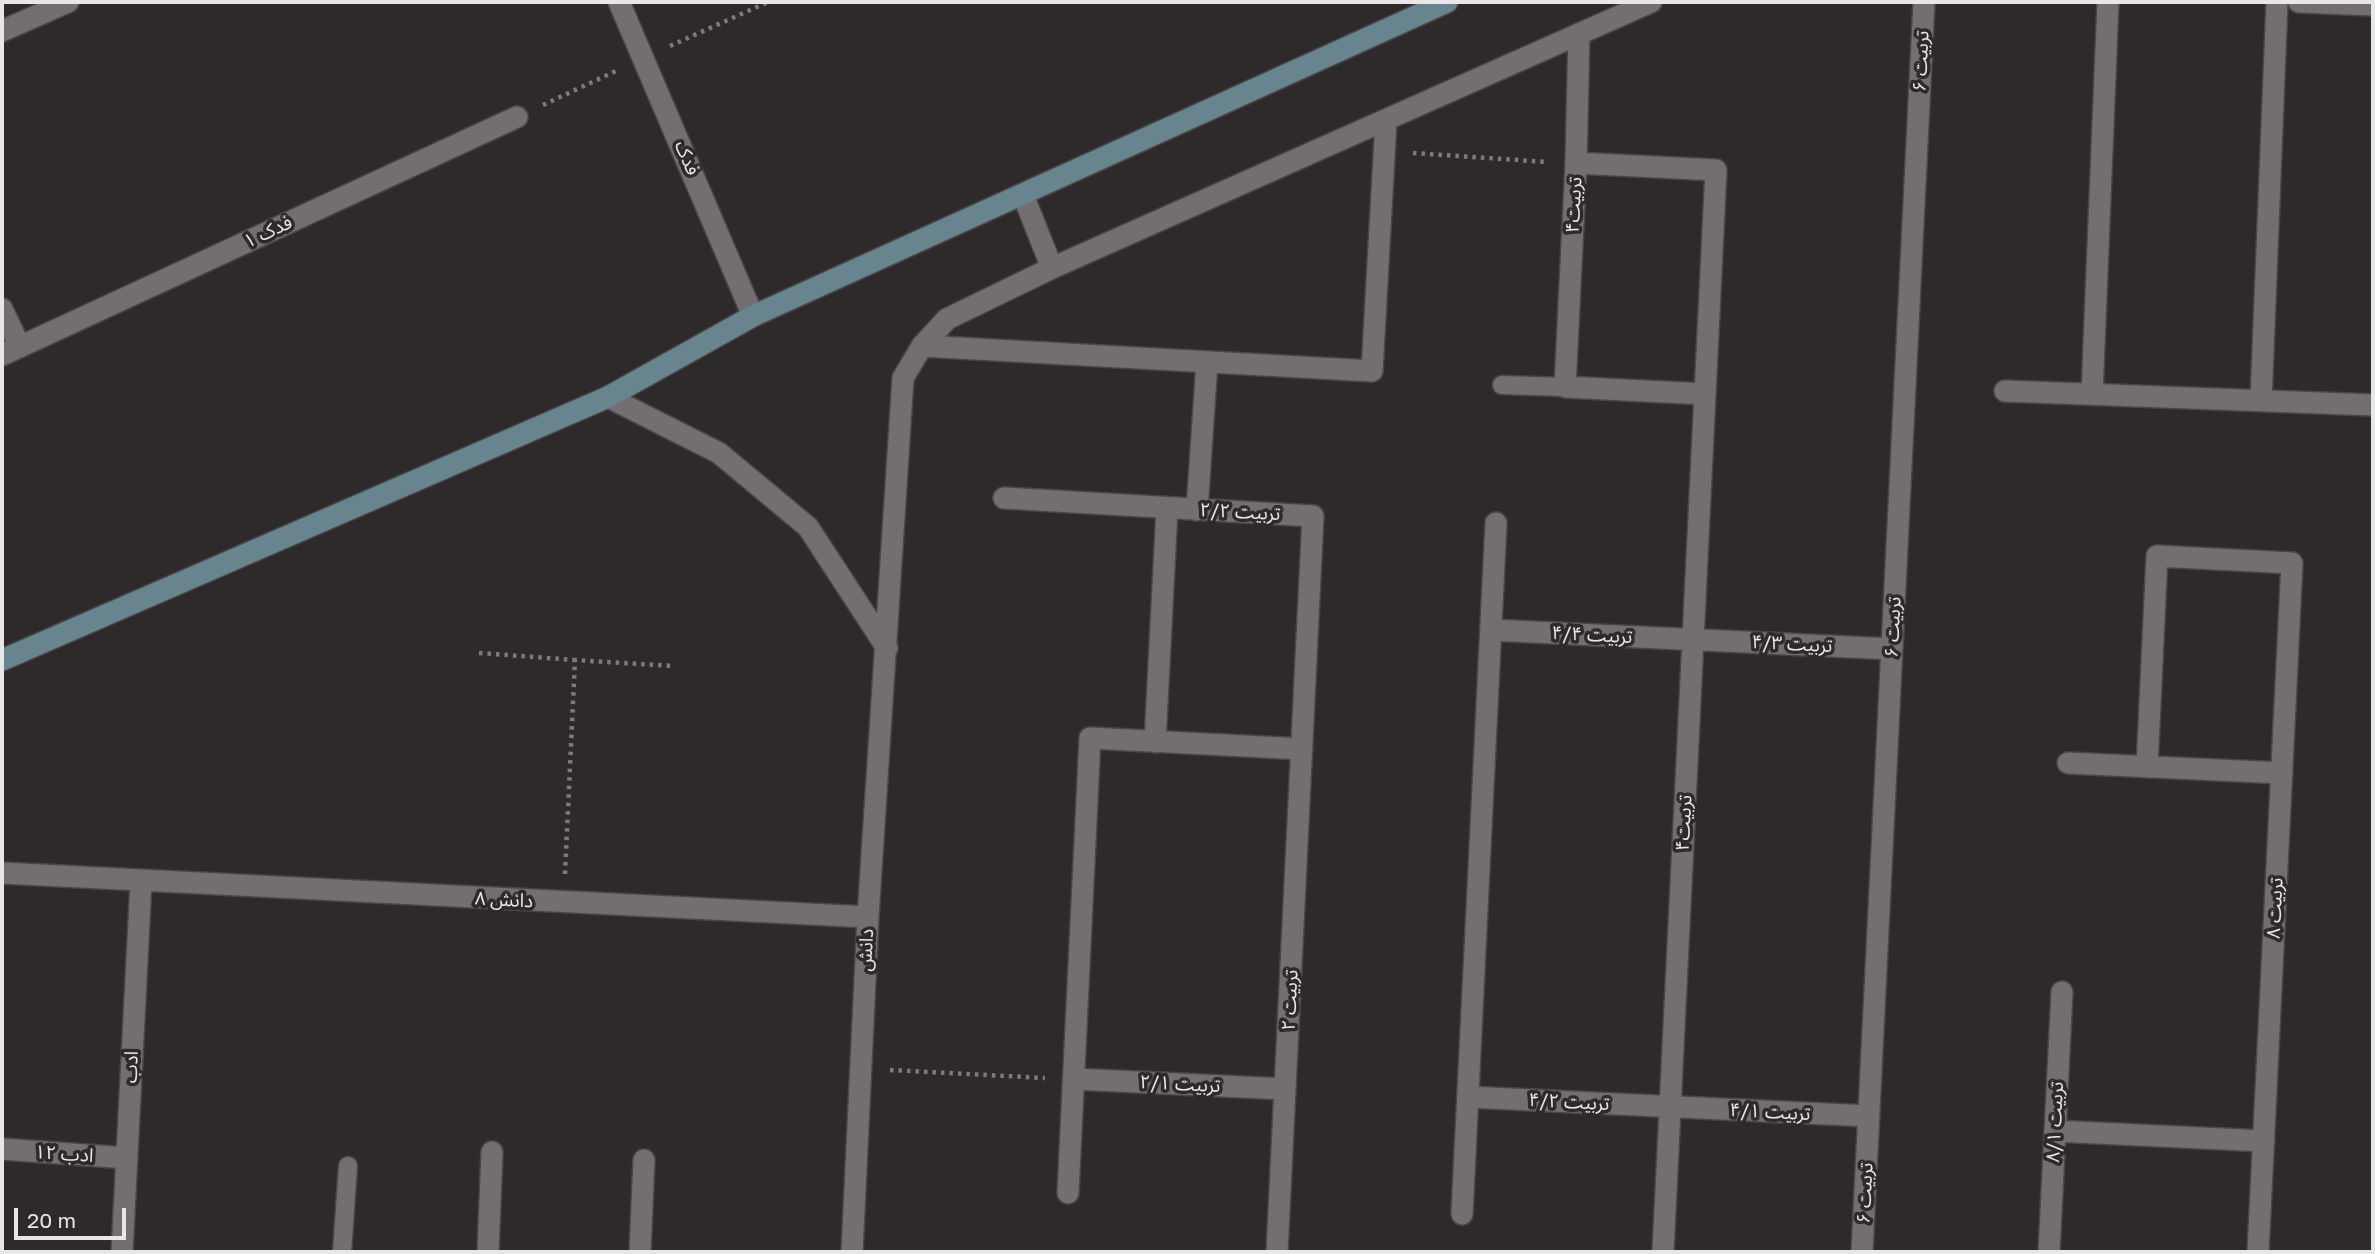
<!DOCTYPE html>
<html>
<head>
<meta charset="utf-8">
<style>
	body { margin:0 }
	#map { position:relative; width:2375px; height:1254px; overflow:hidden; background:#2e2a2c; font-family:"Golos Text",sans-serif }
	canvas { display:block }
	.frame { position:absolute; inset:0; border:4px solid #e9e6e7; pointer-events:none }
	.scale { position:absolute; left:14px; top:1208px; width:112px; height:32px; box-sizing:border-box; border:4px solid #e9e6e7; border-top:0; padding-left:9px; font-size:21px; line-height:24px; white-space:nowrap; color:#e9e6e7; -webkit-text-stroke:5px #2e2a2c; paint-order:stroke }
</style>
</head>
<body>
<div id="map">
<canvas width="2375" height="1254"></canvas>
<div class="frame"></div>
<div class="scale">20 m</div>
</div>
<script>
const ctx = document.querySelector('canvas').getContext('2d');
ctx.lineJoin = 'round';
function stroke(path, color, width, dash) {
  ctx.strokeStyle = color;
  ctx.lineWidth = width;
  ctx.lineCap = dash ? 'butt' : 'round';
  ctx.setLineDash(dash || []);
  ctx.stroke(path);
}
function label(font, color, halo, rows, align = 'center') {
  ctx.font = font + ' "Golos Text","Noto Sans Arabic",sans-serif';
  ctx.lineWidth = 7;
  ctx.setLineDash([]);
  ctx.textBaseline = 'middle';
  ctx.strokeStyle = halo;
  ctx.fillStyle = color;
  for (const [text, x, y, turn = 0] of rows) {
    ctx.save();
    ctx.translate(x, y);
    ctx.rotate((+turn || 0) * Math.PI / 180);
    ctx.textAlign = isNaN(turn) ? turn : align;
    if (halo) ctx.strokeText(text, 0, 0);
    ctx.fillText(text, 0, 0);
    ctx.restore();
  }
}
const lane = new Path2D(`
	M1502 385 1565 387
	M342 1252 348 1166`);
const street = new Path2D(`
	M619 2 753 316
	M2299 2 2373 5
	M2 31 68 2
	M1576 163 1579 34
	M1052 268 1651 2
	M2 309 20 347
	M922 346 1372 371 1386 121
	M2 355 517 117
	M2005 391 2373 405
	M2092 394 2108 2
	M608 397 719 453 808 527 887 648
	M2261 400 2277 2
	M1004 498 1313 516 1277 1252
	M1197 510 1207 362
	M1491 630 1892 649
	M1155 742 1167 509
	M2068 763 2282 773
	M2147 767 2157 556 2292 563 2258 1252
	M2 873 868 917
	M1074 1079 1285 1089
	M1468 1097 1869 1116
	M2055 1131 2264 1141
	M2 1149 127 1158
	M1068 1193 1090 738 1302 749
	M1462 1214 1496 523
	M122 1252 141 882
	M488 1252 492 1152
	M640 1252 644 1160
	M852 1252 868 917 903 378 922 346 947 319 1052 268 1023 195
	M1663 1252 1716 170 1576 163 1565 387 1705 394
	M1862 1252 1924 2
	M2049 1252 2062 992`);
const secondary = new Path2D(`
	M2 660 608 397 753 316 1447 2`);
stroke(lane, '#494647', 21);
stroke(street, '#494647', 24);
stroke(secondary, '#494647', 24);
stroke(new Path2D(`
	M670 46 768 2
	M543 105 618 70
	M1413 153 1547 162
	M479 653 575 660
	M565 874 575 660 674 666
	M890 1070 1045 1078`), '#7e7a7c', 4.5, [3.5, 5]);
stroke(lane, '#736e71', 18);
stroke(street, '#736e71', 21);
stroke(secondary, '#67848f', 21);
label('19px', '#e9e6e7', '#2e2a2c', [
	["تربیت ۶",1921,61,-87],
	["فدک",687,158,67],
	["تربیت۴",1574,205,-87],
	["فدک ۱",268,232,-25],
	["تربیت ۲/۲",1240,512,3],
	["تربیت ۶",1893,627,-87],
	["تربیت ۴/۴",1592,635,3],
	["تربیت ۴/۳",1792,644,3],
	["تربیت۴",1684,823,-87],
	["دانش ۸",504,900,3],
	["تربیت ۸",2275,908,-87],
	["دانش",866,950,-87],
	["تربیت ۲",1290,1000,-87],
	["ادب",131,1067,-87],
	["تربیت ۲/۱",1180,1084,3],
	["تربیت ۴/۲",1569,1102,3],
	["تربیت ۴/۱",1770,1112,3],
	["تربیت ۸/۱",2055,1122,-87],
	["ادب ۱۲",64,1154,4],
	["تربیت ۶",1865,1193,-87]
]);
</script>
</body>
</html>
